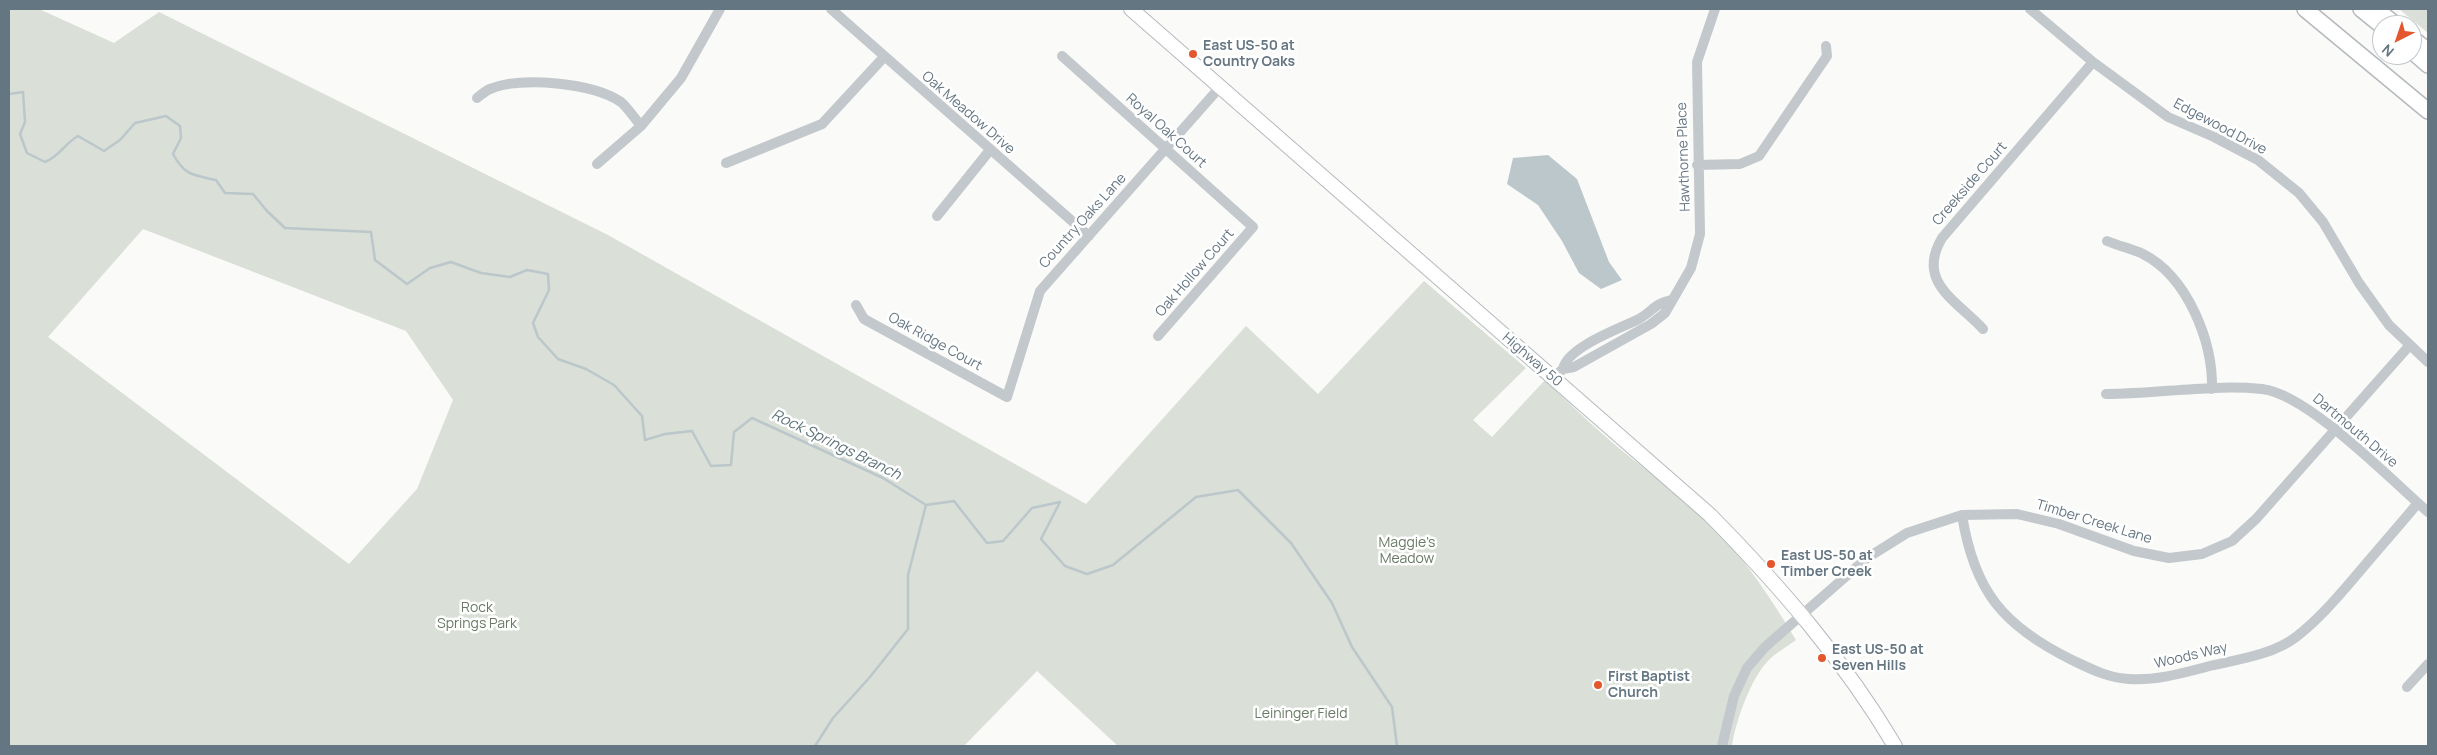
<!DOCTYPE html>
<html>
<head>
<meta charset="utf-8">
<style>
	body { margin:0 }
	#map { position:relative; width:2437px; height:755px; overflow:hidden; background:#fafaf8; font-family:Manrope,sans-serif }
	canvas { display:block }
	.frame { position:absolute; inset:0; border:10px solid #657683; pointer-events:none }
	.north { position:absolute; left:2372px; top:15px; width:50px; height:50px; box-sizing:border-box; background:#fff; border:1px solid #c1c8cd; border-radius:50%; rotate:221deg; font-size:14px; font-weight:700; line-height:20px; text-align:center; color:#657683 }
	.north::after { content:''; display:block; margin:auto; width:18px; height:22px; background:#e4572e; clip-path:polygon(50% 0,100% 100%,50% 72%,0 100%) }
</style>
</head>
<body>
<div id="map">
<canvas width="2437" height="755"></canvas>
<div class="frame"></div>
<div class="north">N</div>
</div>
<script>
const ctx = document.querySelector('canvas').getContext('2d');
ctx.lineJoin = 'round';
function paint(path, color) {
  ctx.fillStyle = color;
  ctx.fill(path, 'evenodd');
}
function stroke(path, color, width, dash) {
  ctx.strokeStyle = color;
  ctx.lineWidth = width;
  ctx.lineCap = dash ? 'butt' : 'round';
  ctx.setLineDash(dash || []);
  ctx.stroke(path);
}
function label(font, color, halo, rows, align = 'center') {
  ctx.font = font + ' Manrope,sans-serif';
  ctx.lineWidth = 5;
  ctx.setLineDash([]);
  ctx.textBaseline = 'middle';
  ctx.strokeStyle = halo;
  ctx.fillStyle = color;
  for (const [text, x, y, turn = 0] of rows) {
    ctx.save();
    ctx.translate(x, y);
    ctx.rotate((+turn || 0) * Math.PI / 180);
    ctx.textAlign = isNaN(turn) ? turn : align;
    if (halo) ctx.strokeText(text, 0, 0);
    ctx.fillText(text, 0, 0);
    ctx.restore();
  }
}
paint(new Path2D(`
	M9 9H39L114 43 159 12 608 235 1086 504 1246 326 1318 394 1424 281 1526 368 1473 420 1492 437 1545 380C1574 408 1603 436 1635 461 1649 472 1665 481 1678 492 1726 531 1765 588 1796 640 1787 647 1775 653 1768 661 1751 678 1735 723 1732 746H1118L1037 671 964 746H9ZM143 229 406 331 453 400 417 489 349 564 48 337Z
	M2399 9H2428V33Z`), '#dadfd7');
paint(new Path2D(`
	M1548 155 1577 179 1609 262 1622 280 1601 289 1579 273 1562 241 1538 205 1507 184 1513 158Z`), '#bbc7cb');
stroke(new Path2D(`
	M9 94 23 92 25 122 20 134 27 153 45 162C60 156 64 144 78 136L104 151 120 140 135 123 166 116 180 126 181 138 173 154C185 176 193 175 216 180L225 193 253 194 267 211 285 228 371 232 375 260 407 284 430 268 451 262 481 273 510 277 527 270 548 274 549 290 533 323 538 337 558 359 586 369 614 385 642 416 645 440 665 434 692 431 711 466 731 465 734 432 752 418 883 478 926 505
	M926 505 954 501 987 543 1003 541 1032 508 1060 502 1041 539 1065 566 1087 574 1113 565 1196 497 1238 490 1291 543 1332 603 1352 647 1392 707 1397 746
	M815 746 833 718 870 677 908 629V575L926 505`), '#bbc7cb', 2.5);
const major = new Path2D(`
	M1131 9 1710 515C1780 586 1844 660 1895 746`);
const highway = new Path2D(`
	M2305 9 2428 111
	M2361 9 2382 26
	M2376 9 2396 25
	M2412 38 2428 51
	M2412 51 2428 65`);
stroke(major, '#b5babe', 16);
stroke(highway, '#b4b9bd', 18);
stroke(new Path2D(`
	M831 9 1089 236
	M2030 9 2093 62 2168 117 2214 137 2258 160 2299 193 2323 222 2359 283 2389 325 2428 362
	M1062 56 1253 227 1158 336
	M477 98C481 95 485 91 490 89 521 76 593 83 621 102 628 108 635 119 641 126
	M726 163 822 124 884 57
	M597 164 641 126 681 78 720 9
	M1697 165 1740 164 1759 156 1827 56 1826 46
	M937 216 990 150
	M2107 241C2119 246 2132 249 2143 254 2188 277 2213 342 2212 389
	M856 305 864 319 1007 397 1040 291 1220 87
	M1983 329C1956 300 1916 282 1942 238L2093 62
	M1563 369C1567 347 1621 328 1639 319 1653 311 1655 303 1672 300
	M1553 378 1563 369 1574 367 1651 324 1665 313 1691 268 1700 234 1697 62 1715 9
	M2106 394C2157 394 2210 384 2262 389 2308 394 2391 480 2428 512
	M1962 515C1974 591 2003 626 2072 660 2091 669 2108 678 2129 679 2158 681 2186 672 2214 665 2241 659 2274 654 2296 637 2318 620 2336 599 2354 578 2375 553 2397 528 2418 503
	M2407 687 2428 664
	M1722 746 1734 696 1747 668 1765 647 1867 558 1907 533 1962 515 2017 514 2059 524 2134 551 2169 558 2202 554 2232 541 2256 519 2409 346`), '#c3c8cc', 10);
stroke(major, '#fff', 14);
stroke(highway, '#fff', 15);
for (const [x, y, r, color] of [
	[1193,54,5,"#e4572e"],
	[1771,564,5,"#e4572e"],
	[1822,658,5,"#e4572e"],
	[1598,685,5,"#e4572e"]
]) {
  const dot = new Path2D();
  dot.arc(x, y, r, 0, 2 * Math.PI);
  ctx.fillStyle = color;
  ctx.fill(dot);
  stroke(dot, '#fff', 2);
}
label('bold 14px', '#657683', '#fff', [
	["East US-50 at",1203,46],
	["Country Oaks",1203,62],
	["East US-50 at",1781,556],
	["Timber Creek",1781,572],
	["East US-50 at",1832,650],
	["Seven Hills",1832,666],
	["First Baptist",1608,677],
	["Church",1608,693]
], 'left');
label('14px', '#657683', '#fff', [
	["Oak Meadow Drive",968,113,41],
	["Edgewood Drive",2220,127,28],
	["Royal Oak Court",1166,131,42],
	["Hawthorne Place",1684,157,-92],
	["Creekside Court",1970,184,-49],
	["Country Oaks Lane",1083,221,-48],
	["Oak Hollow Court",1195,273,-49],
	["Oak Ridge Court",935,342,29],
	["Highway 50",1532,360,41],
	["Dartmouth Drive",2355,431,40],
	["Timber Creek Lane",2094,522,17],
	["Woods Way",2191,656,-13]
]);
label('14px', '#687a64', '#fff', [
	["Maggie's",1407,543],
	["Meadow",1407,559],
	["Rock",477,608],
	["Springs Park",477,624],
	["Leininger Field",1301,714]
]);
label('italic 15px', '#60757c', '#fff', [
	["Rock Springs Branch",836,445,26]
]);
</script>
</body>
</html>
